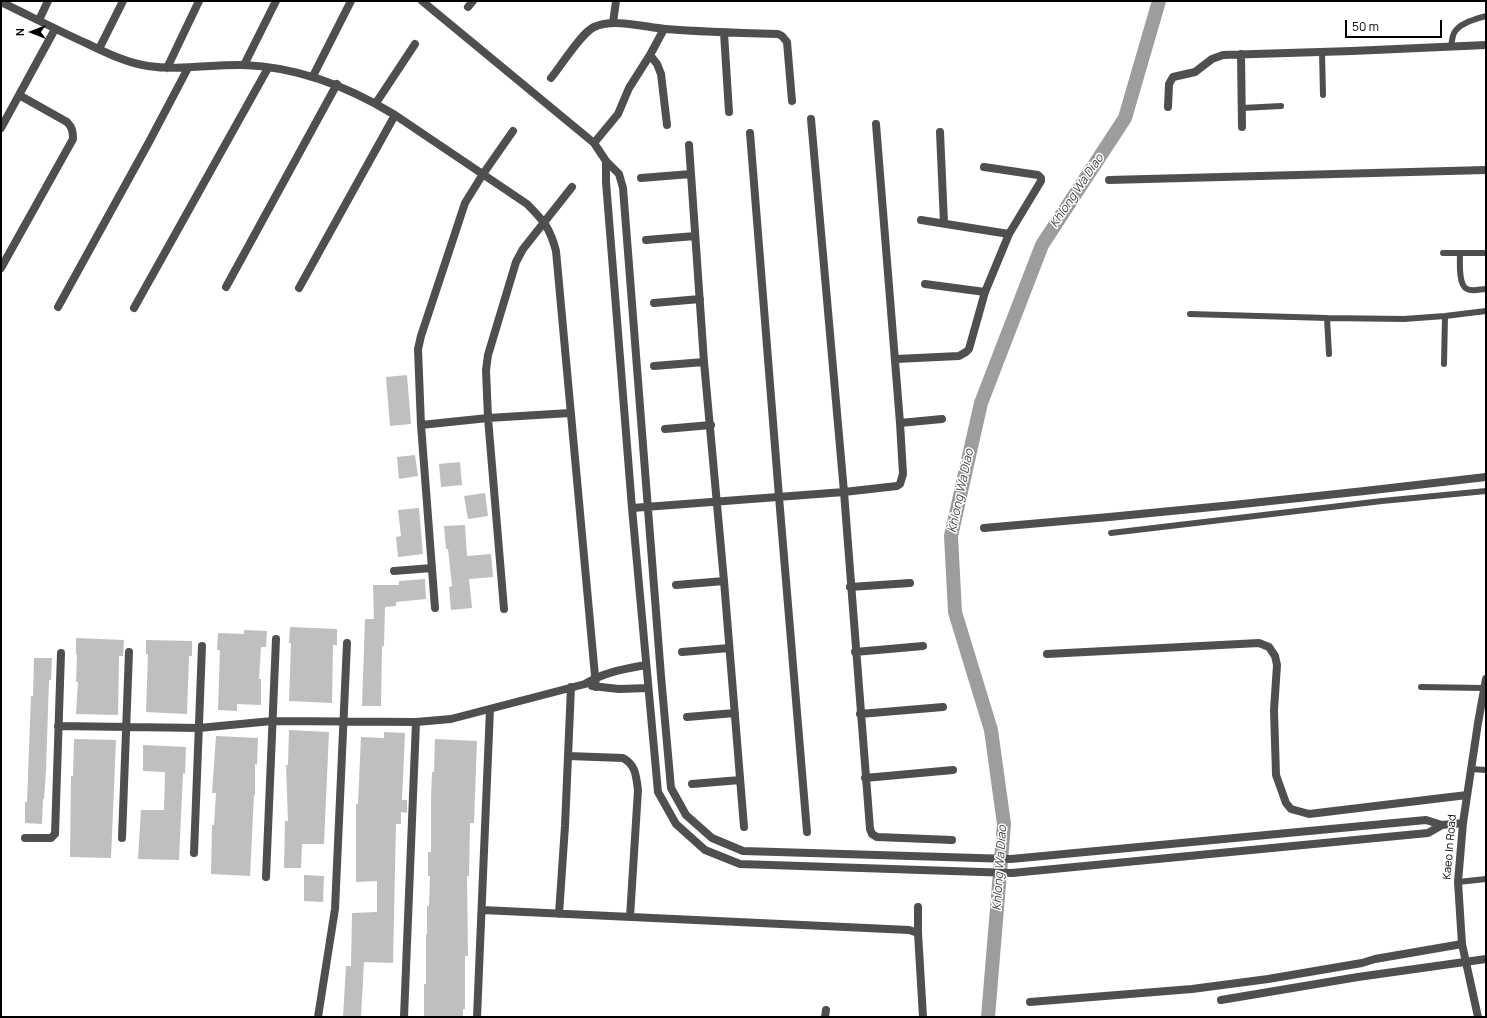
<!DOCTYPE html>
<html>
<head>
<meta charset="utf-8">
<style>
	body { margin:0 }
	#map { position:relative; width:1487px; height:1018px; overflow:hidden; background:#fff; font-family:Manrope,sans-serif }
	canvas { display:block }
	.frame { position:absolute; inset:0; border:2px solid #000; pointer-events:none }
	.north { position:absolute; left:12px; top:12px; width:40px; height:40px; -webkit-text-stroke:3px #fff; paint-order:stroke; rotate:270deg; font-size:11px; font-weight:700; line-height:16px; text-align:center; color:#000 }
	.north::after { content:''; display:block; margin:auto; width:14px; height:18px; background:#000; clip-path:polygon(50% 0,100% 100%,50% 72%,0 100%) }
	.scale { position:absolute; left:1345px; top:20px; width:97px; height:18px; box-sizing:border-box; border:2px solid #000; border-top:0; padding-left:5px; font-size:12px; line-height:14px; white-space:nowrap; color:#000; -webkit-text-stroke:3px #fff; paint-order:stroke }
</style>
</head>
<body>
<div id="map">
<canvas width="1487" height="1018"></canvas>
<div class="frame"></div>
<div class="north">N</div>
<div class="scale">50 m</div>
</div>
<script>
const ctx = document.querySelector('canvas').getContext('2d');
ctx.lineJoin = 'round';
function stroke(path, color, width, dash) {
  ctx.strokeStyle = color;
  ctx.lineWidth = width;
  ctx.lineCap = dash ? 'butt' : 'round';
  ctx.setLineDash(dash || []);
  ctx.stroke(path);
}
function paint(path, color) {
  ctx.fillStyle = color;
  ctx.fill(path, 'evenodd');
}
function label(font, color, halo, rows, align = 'center') {
  ctx.font = font + ' Manrope,sans-serif';
  ctx.lineWidth = 3;
  ctx.setLineDash([]);
  ctx.textBaseline = 'middle';
  ctx.strokeStyle = halo;
  ctx.fillStyle = color;
  for (const [text, x, y, turn = 0] of rows) {
    ctx.save();
    ctx.translate(x, y);
    ctx.rotate((+turn || 0) * Math.PI / 180);
    ctx.textAlign = isNaN(turn) ? turn : align;
    if (halo) ctx.strokeText(text, 0, 0);
    ctx.fillText(text, 0, 0);
    ctx.restore();
  }
}
stroke(new Path2D(`
	M988 1017 1004 824 991 730 955 612 951 536 981 403 1042 245 1125 118 1159 1`), '#9d9d9d', 14);
paint(new Path2D(`
	M407 375 411 424 390 426 386 377Z
	M415 455 418 476 399 479 397 457Z
	M460 462 462 485 441 487 439 464Z
	M485 493 488 516 468 519 464 496Z
	M419 508 423 554 398 557 396 537 401 536 398 510Z
	M465 525 467 556 491 554 493 577 469 579 472 608 451 610 449 587 452 586 448 549H446L444 526Z
	M425 579 426 599 396 602V606L385 607 384 646H382L381 706H362L365 619H374L373 585H399V581Z
	M290 627 337 629V645H333L332 703 289 701 291 643H289Z
	M244 630 267 631 266 647H261L259 679H261V705L237 704V711L218 710 220 650H217L218 633 244 634Z
	M76 638 124 640 123 656H119L118 715 76 714 78 682H76L77 655 76 654Z
	M146 640 192 641V656H189L187 714 146 712 148 654H146Z
	M34 658H52L51 680H49L46 771 44 799H43L42 824 25 823V802H27L31 696H33Z
	M289 730 329 732 324 844H302L301 868H284L285 821H288L286 765H288Z
	M384 732 405 733 402 800H407V813L401 812V824H396L393 963 364 962 361 1017H343L346 966H351L352 913 377 912V881L356 882V804H358L361 737 384 738Z
	M216 736 258 738 257 765 255 764V795H254L250 876 211 874 212 825H214L216 793H212Z
	M74 739 116 740 111 858 70 857 71 776H73Z
	M435 739 477 741 474 823H470L469 876H467L468 956H465V1009H463V1017H424V984H426V934H427V906H429L430 876H428V852H431V798L432 772H434Z
	M143 745 186 747 185 774 183 773 179 860 138 859 141 810H164L165 772 143 771Z
	M304 875 324 876 323 902 304 901Z`), '#bfbfbf');
stroke(new Path2D(`
	M1451 46C1452 42 1452 37 1454 33 1459 23 1476 19 1486 16
	M1322 52 1323 95
	M1242 108 1281 106
	M1443 253H1486
	M1460 253C1460 261 1458 285 1467 289 1472 292 1481 289 1486 289
	M1190 314 1327 318 1404 319 1445 316 1486 311
	M1327 318 1329 354
	M1444 364 1445 316
	M1111 533 1382 501 1486 491
	M1421 687 1483 688
	M1471 769 1486 770
	M1458 882 1486 879`), '#4f4f4f', 6);
stroke(new Path2D(`
	M422 1 594 143 606 161 619 174 623 188 661 676 671 788 686 815 712 838 743 851 1011 859 1426 820 1442 825
	M1 2C30 16 59 31 88 44 107 53 127 63 148 66 180 71 212 64 244 65 299 67 349 87 395 115L527 204C544 221 550 228 556 251L596 687
	M468 7 473 1
	M39 20 48 1
	M613 23 616 1
	M724 33 729 112
	M99 49 123 1
	M1241 54 1242 127
	M650 55 657 64 661 74 667 125
	M244 65 276 1
	M167 68 199 1
	M313 76 351 1
	M551 78C561 66 581 33 594 27 614 18 644 27 666 29 703 32 740 33 778 34L782 36 787 42 792 101
	M376 103 415 44
	M1168 107 1169 84 1173 77 1195 72 1212 59 1223 55 1352 51 1486 45
	M811 119 844 492 870 829 872 834 877 837 952 840
	M1 128 55 29
	M940 132 944 223
	M750 133 779 497 807 832
	M594 143 618 114 629 88 650 55 664 29
	M689 145 704 362 724 581 744 827
	M606 161V182L632 508 658 792 676 824 705 850 740 864 1012 873 1428 833 1442 825 1463 823
	M641 178 691 174
	M1109 180 1486 170
	M921 220 1009 234
	M646 240 695 236
	M1 268 73 139C73 131 72 127 67 122L19 95
	M925 284 985 292
	M226 287 337 84
	M299 288 395 115
	M654 303 700 299
	M58 307 149 142 188 68
	M134 308 268 68
	M896 359 959 356 966 352 969 349 985 292 1009 234 1041 181V178L1038 175 984 167
	M654 366 704 362
	M900 423 942 419
	M421 425 488 418 570 413
	M665 429 711 425
	M632 508 844 492 897 486 900 484 903 474 900 423 876 124
	M984 528C1152 514 1319 497 1486 477
	M394 571 432 568
	M676 585 724 581
	M850 587 910 583
	M435 608 421 425 418 349 421 336 465 203 483 174 513 131
	M504 609 488 418 486 370 488 355 516 262 523 249 572 187
	M682 652 729 648
	M855 652 923 646
	M1047 654 1259 643 1269 647 1275 656 1277 665 1274 710 1276 775 1286 803 1291 809 1309 814 1467 795
	M592 686 619 689 648 688
	M860 714 943 707
	M687 717 735 713
	M58 726 199 728 272 721 416 722 451 719 585 684C604 672 624 669 646 665
	M568 756 623 758C636 765 636 776 638 790L630 917
	M865 778 953 770
	M692 784 740 780
	M25 838H51L55 834 61 653
	M122 838 129 652
	M194 853 202 646
	M266 877 276 639
	M918 907V933L923 1017
	M482 910 909 930 918 933
	M559 914 565 826 571 687
	M1221 1000 1358 977 1486 959
	M1030 1002 1192 989 1268 979 1362 963 1375 959 1462 944
	M318 1017 335 909 347 643
	M404 1017 416 722
	M477 1017 490 709
	M825 1017 826 1010
	M1478 1017 1462 944 1458 882 1463 823 1478 723 1486 679`), '#4f4f4f', 8);
label('11px', '#000', '#fff', [
	["Kaeo In Road",1450,847,-85]
]);
label('italic 12px', '#3e3e3e', '#fff', [
	["Khlong Wa Diao",1077,191,-56],
	["Khlong Wa Diao",961,491,-78],
	["Khlong Wa Diao",1000,868,-86]
]);
</script>
</body>
</html>
